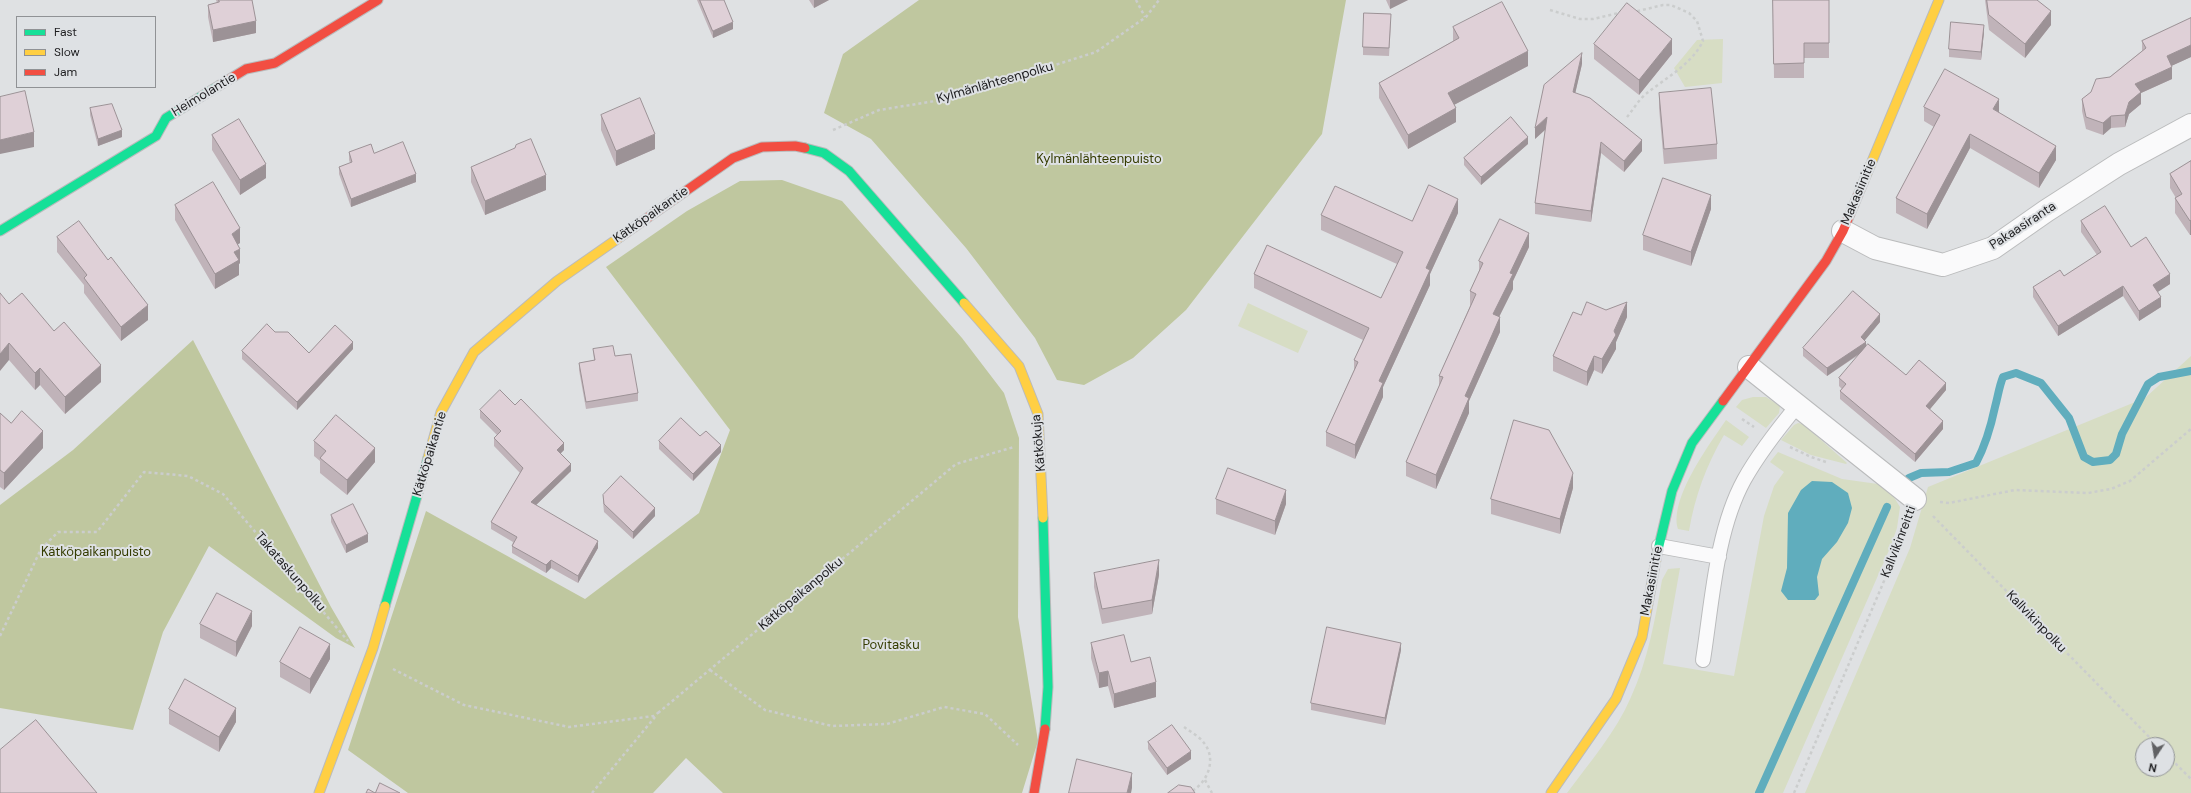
<!DOCTYPE html>
<html>
<head>
<meta charset="utf-8">
<style>
	body { margin:0 }
	#map { position:relative; width:2191px; height:793px; overflow:hidden; background:#dfe1e3; font-family:"DM Sans",sans-serif }
	canvas { display:block }
	.legend { position:absolute; left:16px; top:16px; width:140px; height:72px; box-sizing:border-box; background:#dee1e4; border:1px solid #909295; margin:0; padding:5px 7px; list-style:none; font-size:12px; color:#1c1c1e }
	.legend li { display:flex; align-items:center; gap:8px; height:20px }
	.legend b { width:20px; border:1px solid #909295 }
	.north { position:absolute; left:2135px; top:737px; width:40px; height:40px; box-sizing:border-box; background:#dee1e4; border:1px solid #909295; border-radius:50%; rotate:192deg; font-size:11px; font-weight:700; line-height:16px; text-align:center; color:#1c1c1e }
	.north::after { content:''; display:block; margin:auto; width:14px; height:18px; background:#606163; clip-path:polygon(50% 0,100% 100%,50% 72%,0 100%) }
</style>
</head>
<body>
<div id="map">
<canvas width="2191" height="793"></canvas>
<ul class="legend">
<li><b style="height:5px;background:#16e098"></b>Fast</li>
<li><b style="height:5px;background:#ffcf43"></b>Slow</li>
<li><b style="height:5px;background:#f24e42"></b>Jam</li>
</ul>
<div class="north">N</div>
</div>
<script>
const ctx = document.querySelector('canvas').getContext('2d');
ctx.lineJoin = 'round';
function paint(path, color) {
  ctx.fillStyle = color;
  ctx.fill(path, 'evenodd');
}
function stroke(path, color, width, dash) {
  ctx.strokeStyle = color;
  ctx.lineWidth = width;
  ctx.lineCap = dash ? 'butt' : 'round';
  ctx.setLineDash(dash || []);
  ctx.stroke(path);
}
function label(font, color, halo, rows, align = 'center') {
  ctx.font = font + ' "DM Sans",sans-serif';
  ctx.lineWidth = 4;
  ctx.setLineDash([]);
  ctx.textBaseline = 'middle';
  ctx.strokeStyle = halo;
  ctx.fillStyle = color;
  for (const [text, x, y, turn = 0] of rows) {
    ctx.save();
    ctx.translate(x, y);
    ctx.rotate((+turn || 0) * Math.PI / 180);
    ctx.textAlign = isNaN(turn) ? turn : align;
    if (halo) ctx.strokeText(text, 0, 0);
    ctx.fillText(text, 0, 0);
    ctx.restore();
  }
}
paint(new Path2D(`
	M1723 39 1722 83 1685 87 1674 68 1697 40Z
	M1248 303 1308 331 1298 353 1238 326Z
	M2191 356V793H1805L1910 548 1928 487 2145 398ZM2143 745H2167V769H2143Z
	M1753 397H1766L1780 406 1779 413 1766 428 1736 407 1742 400Z
	M1726 420 1749 437 1742 446 1724 435C1706 466 1695 496 1689 531L1678 529C1669 499 1709 445 1726 420Z
	M1798 423 1803 424 1847 463 1846 464 1811 455 1781 440 1794 425Z
	M1778 452 1842 479 1878 484 1892 494 1900 507 1897 528 1890 548 1783 793H1567C1590 762 1616 732 1631 697 1648 660 1655 620 1662 580L1668 569 1680 568 1663 664 1734 676 1764 516 1774 486 1784 472 1770 462Z`), '#d7ddc4');
paint(new Path2D(`
	M919 0H1346L1322 134 1186 310 1133 358 1084 385 1057 380 1035 338 966 248 871 139 824 113 843 54Z
	M782 180 842 201 962 338 1004 393 1019 438 1018 617 1038 741 1022 793H723L686 758 653 793H408L348 750 426 511 585 599 699 513 730 430 606 267 687 211 740 181Z
	M193 340 331 607 355 648 336 638 209 546 163 632 133 730 0 708V505L73 450Z`), '#bfc79f');
paint(new Path2D(`
	M1812 481 1832 482 1848 493 1852 508 1848 523 1837 542 1822 559 1817 577 1819 595 1815 600H1788L1781 591 1787 568 1788 513 1801 490Z`), '#60adbd');
stroke(new Path2D(`
	M1909 478 1921 473 1949 472 1976 463C1985 446 1991 426 1995 407 1998 396 1999 387 2003 377L2016 373 2041 383 2069 418 2084 457 2093 462 2110 460 2116 454 2122 434 2148 384 2159 377 2191 371
	M1759 793 1887 507`), '#60adbd', 8);
const lane = new Path2D(`
	M1659 546 1719 557
	M1703 660C1712 603 1716 531 1744 480 1759 453 1778 429 1797 406`);
const street = new Path2D(`
	M1843 231 1875 248 1943 265 1993 248 2046 211 2119 164 2191 125
	M1749 367 1915 499`);
const fast = new Path2D(`
	M805 148 824 153 849 171 964 303
	M0 231 156 136 166 118 220 85
	M1043 518 1048 687 1045 729
	M1657 554 1672 491 1692 443 1723 401
	M385 606 428 458`);
const slow = new Path2D(`
	M1863 183 1939 0
	M964 303 1019 366 1038 414 1043 518
	M428 458 441 412 474 352 557 281 620 237
	M319 793 373 648 385 606
	M1551 793 1616 699 1642 637 1657 554`);
const jam = new Path2D(`
	M220 85 246 69 275 63 378 0
	M620 237 733 158 762 147 795 146 805 148
	M1723 401 1826 261 1843 231 1863 183
	M1034 793 1045 729`);
stroke(lane, '#babbbc', 16);
stroke(street, '#babbbc', 24);
stroke(fast, '#babbbc', 11);
stroke(slow, '#babbbc', 11);
stroke(jam, '#babbbc', 11);
stroke(new Path2D(`
	M1136 0 1145 17
	M1550 10 1580 19H1593L1623 12
	M1627 117C1633 110 1639 99 1647 93 1666 78 1692 64 1703 41L1697 21 1689 13 1671 5H1663L1634 12
	M833 130 879 110 948 99 1096 52 1146 17 1159 0
	M1742 419 1754 427
	M1790 447 1811 457 1826 462
	M1940 502 1949 503 2015 490 2088 493 2111 489 2130 481 2191 429
	M1933 516 2157 745
	M0 636 41 549 58 532H97L144 472 188 476 223 494 348 641
	M393 669 464 705 569 727 654 716 659 712
	M710 670 765 710 832 726 887 724 944 707 985 714 1018 745
	M658 713 956 464 1014 447
	M1184 727C1191 732 1200 737 1204 743 1218 760 1206 786 1188 793
	M2167 755 2191 779
	M1205 780 1212 793
	M592 793 655 717
	M1794 793 1884 581 1905 521`), '#cbcdcd', 2.5, [3, 3]);
stroke(lane, '#fafafb', 14);
stroke(street, '#fafafb', 22);
stroke(fast, '#16e098', 9);
stroke(slow, '#ffcf43', 9);
stroke(jam, '#f24e42', 9);
paint(new Path2D(`
	M216 0H252L256 33 213 42 208 17V5L217 3Z
	M697 0H724L733 29 713 38Z
	M809 0H829L814 8Z
	M1386 0H1408L1390 9Z
	M1773 0H1829V58H1804V78H1774Z
	M1985 0H2037L2051 25 2025 58 1989 30Z
	M2191 18V57L2171 66 2172 79 2141 93V104L2129 114 2125 127 2111 128 2103 135 2086 129 2082 111V99L2142 51V41Z
	M1391 22 1389 56 1363 55V47Z
	M1453 27 1528 66 1454 105 1456 122 1408 149 1379 98V83L1453 41Z
	M1984 32 1981 60 1949 57V49Z
	M1594 44 1672 54 1639 95 1594 59Z
	M1582 64 1575 93 1642 151 1624 172 1601 153 1591 222 1535 214V203L1545 130 1535 139Z
	M1659 93 1717 144V159L1664 164 1659 108Z
	M1924 107 1999 112 2056 160 2039 188 1970 148 1927 229 1896 213V198L1934 127 1924 121Z
	M90 108 122 137 98 146 90 115Z
	M601 115 655 149 616 166 601 130Z
	M212 135 266 178 240 195 212 150Z
	M1528 144 1481 185 1464 165V158Z
	M349 152 374 153 416 182 351 207 339 174V167L350 163 349 160Z
	M2191 161 2190 235 2175 213V198H2176L2170 188V174Z
	M471 167 546 190 485 215 471 182Z
	M175 205 240 243 238 244 240 263 239 264V275L215 289 175 220Z
	M1711 209 1691 266 1643 250V235Z
	M1458 213 1430 274V285L1383 387V397L1355 459 1326 446V432L1354 370V360L1363 340 1254 288V274L1381 298 1397 264 1321 230V215L1412 221Z
	M2081 221 2131 247 2170 284 2158 292 2161 307 2139 321 2123 296 2058 336 2033 297V287L2064 276 2097 255 2081 232Z
	M57 237 148 320 121 341 84 293V285L57 252Z
	M1529 247 1513 281V289L1499 317 1500 332 1469 401V413L1436 489 1406 476V462L1439 388V376L1470 306V291L1479 271V261Z
	M9 304 54 331 101 382 65 414 40 385 35 390 9 360Z
	M1606 310 1627 317 1616 342V349L1602 374 1594 370 1587 386 1553 371V356L1581 315Z
	M1880 322 1864 340 1866 346 1906 375 1946 390 1929 410 1943 429 1915 462 1840 399V391L1842 389 1839 386V378L1860 354 1827 376 1803 356V348Z
	M275 332 309 353 353 349 297 410 242 359V351Z
	M593 349 615 356 638 393V401L586 409 579 370V363L594 360Z
	M515 405 564 450 560 454 571 471 536 505 598 548 578 583 551 568 546 573 512 553V546L513 542 491 529V522L520 473 494 446V438L497 435 480 418V410Z
	M0 413 11 423 43 448 4 490 0 487Z
	M700 436 721 452 693 481 659 449V441Z
	M314 441 375 462 347 495 320 473V461L314 456Z
	M1573 488 1560 534 1491 514V499Z
	M603 495 655 516 633 539 604 512 603 502Z
	M1216 499 1286 504 1275 535 1216 514Z
	M331 515 368 542 346 553 331 522Z
	M1094 573 1159 575 1152 614 1102 624 1094 587Z
	M200 624 252 626 236 657 200 638Z
	M1091 643 1131 662 1156 697 1114 708 1108 686 1099 688 1091 658Z
	M1401 650 1385 725 1311 710V703Z
	M330 659 310 694 280 677V662Z
	M169 709 236 722 219 752 169 724Z
	M1148 742 1191 759 1167 775 1148 749Z`), '#c0b3b9');
paint(new Path2D(`
	M814 0H829L814 8Z
	M1390 0H1408L1390 9Z
	M2051 11V25L2025 58V44Z
	M256 21V33L213 42V30Z
	M733 22V29L713 38V31Z
	M1984 25V32L1981 60V52Z
	M1672 39V54L1639 95V80Z
	M2191 45V57L2167 68V56Z
	M1528 51V66L1448 108V93Z
	M1582 53V64L1573 103V92Z
	M2172 67V79L2141 93V104L2129 114 2125 127V115L2135 84Z
	M1999 99V113L1993 109Z
	M1456 108V122L1408 149V135Z
	M2111 116V128L2103 135V123Z
	M1547 117V128L1535 139V128Z
	M122 130V137L98 146V139Z
	M34 132V147L0 154V140Z
	M655 134V149L616 166V151Z
	M1970 134V148L1927 229V214Z
	M1528 137V144L1481 185V177Z
	M1642 140V151L1624 172V161Z
	M1601 142V153L1591 222V211Z
	M2056 146V160L2039 188V173Z
	M266 164V178L240 195V180Z
	M416 174V182L351 207V199Z
	M546 175V190L485 215V201Z
	M1711 195V209L1691 266V252Z
	M1458 199V213L1430 274V285L1383 387V397L1355 459V445L1379 381 1426 268Z
	M2191 220V235H2190V221Z
	M240 228V243L232 248V234Z
	M1529 233V247L1513 281V289L1493 329V314L1510 273Z
	M240 249V263L239 264V275L215 289V274L234 252Z
	M2170 274V284L2153 295V285Z
	M2123 286V296L2058 336V326Z
	M2161 297V307L2139 321V311Z
	M1627 302V317L1616 342V349L1602 374V359Z
	M148 305V320L121 341V327Z
	M1880 314V322L1861 345V337Z
	M1500 317V332L1469 401V413L1436 489V475L1465 396Z
	M353 342V349L297 410V402Z
	M1866 342V349L1827 376V368Z
	M9 343V360L0 371V354Z
	M1594 356V370L1587 386V372Z
	M101 365V382L65 414V397Z
	M40 368V385L35 390V373Z
	M1946 383V390L1926 414V406Z
	M1943 421V429L1915 462V454Z
	M43 431V448L4 490V473Z
	M564 443V450L557 457V450Z
	M721 445V452L693 481V474Z
	M375 448V462L347 495V480Z
	M571 464V471L531 510V502Z
	M1573 473V488L1560 534V519Z
	M1286 490V504L1275 535V521Z
	M655 508V516L633 539V532Z
	M368 534V542L346 553V545Z
	M598 541V548L578 583V576Z
	M551 560V568L546 573V565Z
	M1159 560V575L1152 614V600Z
	M252 611V626L236 657V642Z
	M1401 643V650L1385 725V718Z
	M330 644V659L310 694V679Z
	M1108 671V686L1099 688V673Z
	M1156 682V697L1114 708V694Z
	M236 708V722L219 752V737Z
	M1191 751V759L1167 775V768Z
	M1132 773V788L1131 793H1127Z`), '#9c9296');
const building = new Path2D(`
	M219 0H252L256 21 213 30 208 5 219 2Z
	M700 0H724L733 22 713 31Z
	M1773 0H1829V43H1804V63L1774 64Z
	M1987 0H2037L2051 11 2025 44 1989 15Z
	M1502 2 1528 51 1448 93 1456 108 1408 135 1379 83 1459 38 1453 27Z
	M1627 3 1672 39 1639 80 1594 44Z
	M1364 13 1391 14 1389 48 1363 47Z
	M2191 18V45L2167 56 2172 67 2135 84 2141 92 2129 102 2125 115 2111 116 2103 123 2086 117 2082 99 2091 92 2096 79 2110 77 2146 48 2142 41Z
	M1951 22 1984 25 1981 52 1949 49Z
	M1582 53 1573 92 1590 98 1642 140 1624 161 1601 142 1591 211 1535 203 1547 117 1535 128 1544 85Z
	M1945 69 1999 99 1993 109 2056 146 2039 173 1970 134 1927 214 1896 198 1940 115 1924 107Z
	M1711 88 1717 144 1664 149 1659 93Z
	M25 91 34 132 0 140V97Z
	M640 98 655 134 616 151 601 115Z
	M112 104 122 130 98 139 90 108Z
	M1511 117 1528 137 1481 177 1464 158Z
	M239 119 266 164 240 180 212 135Z
	M531 139 546 175 485 201 471 167 515 148 516 145Z
	M403 142 416 174 351 199 339 167 352 162 349 152 371 144 374 153Z
	M2191 161V220L2190 221 2175 198 2182 194 2170 174Z
	M1663 178 1711 195 1691 252 1643 235Z
	M213 182 240 228 232 234 240 249 234 252 239 260 215 274 175 205Z
	M1429 185 1458 199 1426 268 1430 270 1379 381 1383 383 1355 445 1326 432 1358 362 1354 360 1369 328 1254 274 1267 245 1381 298 1403 252 1321 215 1335 186 1412 221Z
	M2105 206 2131 247 2146 237 2170 274 2153 285 2161 297 2139 311 2123 286 2058 326 2033 287 2060 270 2064 276 2101 252 2081 221Z
	M1500 219 1529 233 1510 273 1513 274 1493 314 1500 317 1465 396 1469 398 1436 475 1406 462 1443 377 1439 376 1476 294 1470 291 1483 263 1479 261Z
	M79 221 108 260 111 257 148 305 121 327 84 278 87 275 57 237Z
	M1853 291 1880 314 1861 337 1866 342 1827 368 1803 348Z
	M0 293 9 304 22 293 54 331 64 322 101 365 65 397 40 368 35 373 9 343 0 354Z
	M1587 302 1606 310 1627 302 1614 331 1616 335 1602 359 1594 356 1587 372 1553 356 1573 312 1581 315Z
	M267 324 275 332H288L309 353 335 325 353 342 297 402 242 351Z
	M1868 344 1906 375 1919 360 1946 383 1926 406 1943 421 1915 454 1840 391 1846 384 1839 378Z
	M613 346 615 356 631 354 638 393 586 402 579 363 595 360 593 349Z
	M500 390 515 405 521 399 564 443 557 450 571 464 531 502 598 541 578 576 551 560 546 565 512 546 517 537 491 522 523 468 494 438 501 431 480 410Z
	M22 411 43 431 4 473 0 470V413L11 423Z
	M336 415 375 448 347 480 320 458 326 451 314 441Z
	M681 418 700 436 706 431 721 445 693 474 659 441Z
	M1514 420 1549 430 1573 473 1560 519 1491 499Z
	M1228 468 1286 490 1275 521 1216 499Z
	M621 476 655 508 633 532 604 504 603 495Z
	M353 504 368 534 346 545 331 515Z
	M1159 560 1152 600 1102 609 1094 573Z
	M217 593 252 611 236 642 200 624Z
	M300 627 330 644 310 679 280 662Z
	M1327 627 1401 643 1385 718 1311 703Z
	M1124 635 1131 662 1150 657 1156 682 1114 694 1108 671 1099 673 1091 643Z
	M185 679 236 708 219 737 169 709Z
	M36 720 97 793H0V750Z
	M1172 725 1191 751 1167 768 1148 742Z
	M1077 759 1132 773 1127 793H1069Z
	M380 783 400 793H366L368 789 375 793Z
	M1179 785 1191 787 1195 793H1168Z`);
paint(building, '#dfd0d7');
stroke(building, '#9c9296', 1);
label('13px', '#1c1c1e', '#dee1e4', [
	["Kylmänlähteenpolku",995,83,-16],
	["Heimolantie",204,95,-31],
	["Makasiinitie",1859,192,-67],
	["Kätköpaikantie",651,215,-35],
	["Pakaasiranta",2023,226,-33],
	["Kätkökuja",1039,443,-95],
	["Kätköpaikantie",430,454,-73],
	["Kallvikinreitti",1899,542,-69],
	["Takataskunpolku",290,572,49],
	["Makasiinitie",1652,581,-79],
	["Kätköpaikanpolku",801,594,-40],
	["Kallvikinpolku",2036,622,46]
]);
label('13px', '#353c00', '#dee1e4', [
	["Kylmänlähteenpuisto",1099,160],
	["Kätköpaikanpuisto",96,553],
	["Povitasku",891,646]
]);
</script>
</body>
</html>
